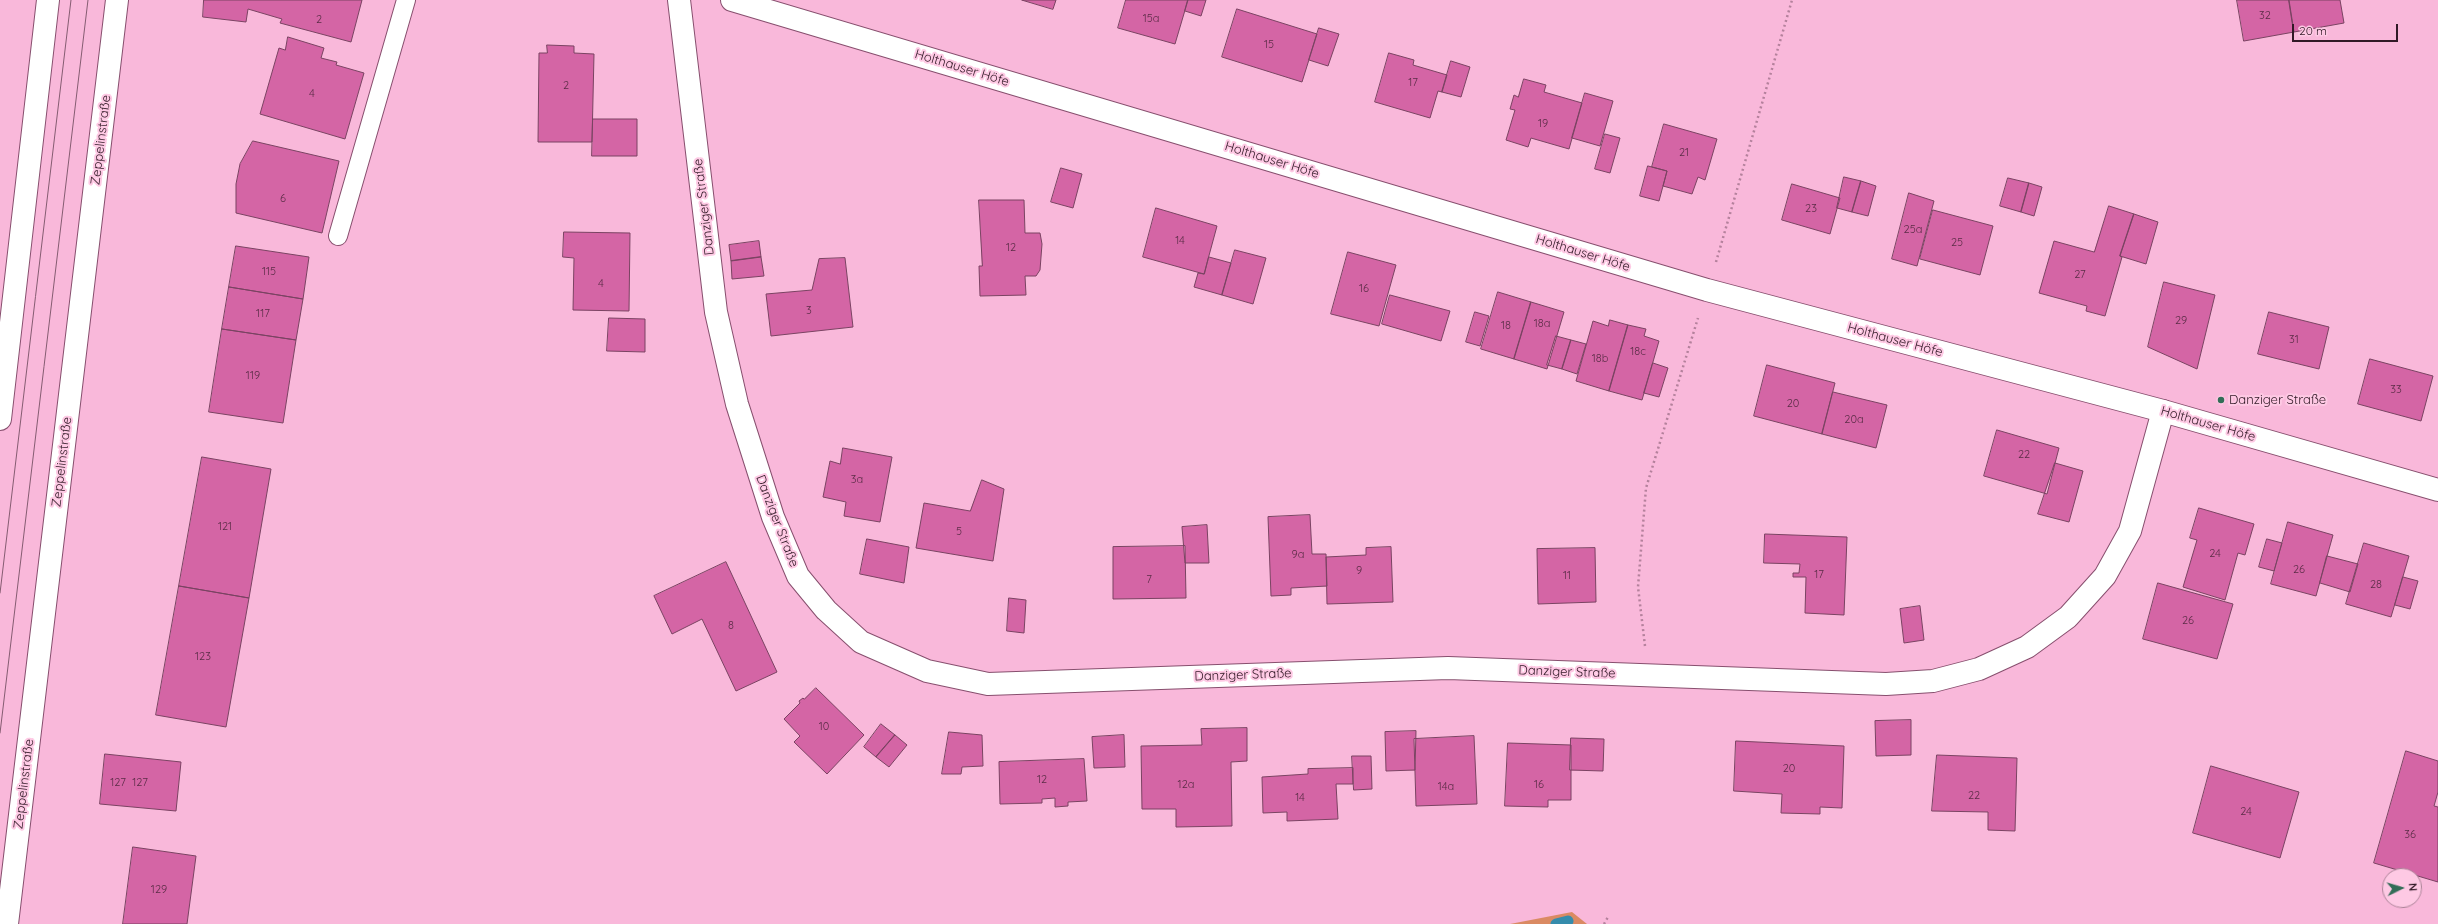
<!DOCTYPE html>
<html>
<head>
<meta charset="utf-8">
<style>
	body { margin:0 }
	#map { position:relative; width:2438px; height:924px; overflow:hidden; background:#f9b8da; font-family:Quicksand,sans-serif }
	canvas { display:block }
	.north { position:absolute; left:2382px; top:868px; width:40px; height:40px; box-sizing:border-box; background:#fec9e4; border:1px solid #ac8398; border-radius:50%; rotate:85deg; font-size:11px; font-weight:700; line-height:16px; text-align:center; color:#311926 }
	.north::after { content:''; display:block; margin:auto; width:14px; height:18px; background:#326d57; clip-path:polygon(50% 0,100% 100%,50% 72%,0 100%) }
	.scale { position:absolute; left:2292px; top:24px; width:106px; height:18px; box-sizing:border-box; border:2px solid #311926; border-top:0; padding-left:5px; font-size:12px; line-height:14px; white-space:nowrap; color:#311926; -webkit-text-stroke:3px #fec9e4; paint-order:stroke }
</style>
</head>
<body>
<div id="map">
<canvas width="2438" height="924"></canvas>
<div class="north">N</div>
<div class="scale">20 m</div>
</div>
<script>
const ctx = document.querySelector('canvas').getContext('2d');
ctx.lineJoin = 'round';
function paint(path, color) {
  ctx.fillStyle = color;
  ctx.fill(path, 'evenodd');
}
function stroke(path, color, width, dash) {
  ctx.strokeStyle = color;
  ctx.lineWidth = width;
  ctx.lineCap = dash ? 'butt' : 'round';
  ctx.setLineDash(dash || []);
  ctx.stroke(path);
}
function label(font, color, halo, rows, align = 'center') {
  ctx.font = font + ' Quicksand,sans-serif';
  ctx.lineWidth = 4;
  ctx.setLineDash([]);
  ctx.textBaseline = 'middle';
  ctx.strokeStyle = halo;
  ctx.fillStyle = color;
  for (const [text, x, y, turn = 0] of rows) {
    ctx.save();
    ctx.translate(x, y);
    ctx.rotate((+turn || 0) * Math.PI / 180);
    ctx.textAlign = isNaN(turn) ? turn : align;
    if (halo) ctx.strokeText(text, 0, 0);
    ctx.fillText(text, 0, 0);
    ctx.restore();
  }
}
paint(new Path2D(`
	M1572 912 1587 924H1510Z`), '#da8a63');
stroke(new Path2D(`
	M1556 924 1568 921`), '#358cac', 11);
const building = new Path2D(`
	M204 0H362L351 42 280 23 282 19 248 9 246 22 203 17Z
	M1022 0H1056L1053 9Z
	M1126 0H1188L1175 44 1118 28Z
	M1188 0H1206L1201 16 1185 11Z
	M2237 0H2289L2294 32 2244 41Z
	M2289 0H2340L2344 23 2294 32Z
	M1237 9 1317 34 1302 82 1222 57Z
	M1319 28 1339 34 1328 66 1309 60Z
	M288 37 324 48 321 58 337 62 336 65 364 73 345 139 260 114 279 48 285 50Z
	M547 45 574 46V53L594 54 592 142H538L539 53H547Z
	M1389 53 1414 60 1413 65 1447 75 1442 92 1438 91 1430 118 1375 102Z
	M1451 61 1470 67 1461 97 1442 92Z
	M1524 79 1546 85 1544 92 1582 103 1569 149 1531 138 1528 147 1506 140 1515 110 1510 109 1514 95 1518 97Z
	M1585 93 1613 101 1600 146 1572 138Z
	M593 119H637V156H592Z
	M1664 124 1717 139 1705 180 1698 177 1692 194 1663 186 1667 171 1652 167Z
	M1605 134 1620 138 1610 173 1595 169Z
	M253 141 339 161 322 233 236 213V184L240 164Z
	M1648 166 1667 171 1659 201 1640 196Z
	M1061 168 1082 174 1073 208 1051 202Z
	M1844 177 1861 181 1852 212 1837 208Z
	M2008 178 2029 183 2021 212 2000 206Z
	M1861 181 1876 186 1868 216 1852 212Z
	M2029 183 2042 187 2034 216 2021 212Z
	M1792 184 1840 198 1830 234 1782 220Z
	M1909 193 1934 201 1917 266 1892 259Z
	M979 200H1024L1025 233H1040L1042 244 1040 270 1036 276H1025L1026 295 980 296 979 266H982Z
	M2109 206 2134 214 2120 256 2122 257 2105 316 2086 311 2087 306 2039 293 2054 241 2094 252Z
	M1156 208 1217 226 1204 274 1143 257Z
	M1933 210 1993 226 1980 275 1920 259Z
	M2134 214 2158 222 2146 264 2120 256Z
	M564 232 630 233 629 311 573 310 574 258 563 257Z
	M759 241 761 257 731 261 729 245Z
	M236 246 309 257 303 299 229 287Z
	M1235 250 1266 258 1253 304 1222 295Z
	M1348 252 1396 265 1379 326 1331 314Z
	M761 257 764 276 732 279 731 261Z
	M1209 257 1231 263 1222 295 1194 287 1198 273 1204 274Z
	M845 258 853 327 771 336 766 294 812 290 819 259Z
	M2164 282 2215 295 2197 369 2148 347Z
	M229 287 303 299 296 340 222 329Z
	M1498 292 1531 302 1514 359 1481 349Z
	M1390 295 1450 311 1441 341 1382 324Z
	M1531 302 1564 312 1547 369 1514 359Z
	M1475 312 1489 316 1480 346 1466 342Z
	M2269 312 2329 327 2319 369 2258 354Z
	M609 318 645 319V352L607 351Z
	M1610 320 1628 325 1609 391 1576 381 1593 321 1608 326Z
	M1628 325 1646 329 1644 336 1659 341 1642 400 1609 391Z
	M222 329 296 340 283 423 209 412Z
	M1556 336 1571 340 1562 369 1547 365Z
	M1571 340 1586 344 1577 374 1562 369Z
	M2370 359 2433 376 2421 421 2358 404Z
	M1653 363 1668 368 1659 397 1644 393Z
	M1767 365 1835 383 1822 434 1754 416Z
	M1833 392 1887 405 1876 448 1822 434Z
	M1997 430 2059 448 2047 494 1984 476Z
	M843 448 892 457 880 522 844 516 846 502 823 497 830 461 840 464Z
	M202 457 271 469 249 598 179 586Z
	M2055 463 2083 471 2069 522 2038 514Z
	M982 480 1004 489 993 561 916 548 924 503 970 511Z
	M2199 508 2254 524 2245 555 2238 553 2225 600 2183 587 2197 540 2190 538Z
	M1310 515 1312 554H1326L1327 586 1291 588V595L1271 596 1268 517Z
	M2288 522 2333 535 2316 596 2271 584Z
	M1207 525 1209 563H1185L1182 527Z
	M1765 534 1847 537 1844 615 1805 613 1806 577H1793V573H1799L1800 564 1764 563Z
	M867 539 909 547 904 583 860 574Z
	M2267 539 2282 543 2274 571 2259 567Z
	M2364 543 2409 556 2391 617 2346 604Z
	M1185 546 1186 598 1113 599V547Z
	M1391 547 1393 602 1327 604 1326 557 1366 555V548Z
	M1595 548 1596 602 1538 604 1537 549Z
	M2327 556 2358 564 2350 592 2320 583Z
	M726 562 777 672 736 691 702 619 672 634 654 596Z
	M2403 577 2418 581 2410 609 2395 605Z
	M2158 583 2233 604 2217 659 2143 639Z
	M179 586 249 598 226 727 156 715Z
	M1009 598 1026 600 1024 633 1007 631Z
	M1920 606 1924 640 1904 643 1900 609Z
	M816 688 864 735 827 774 794 742 800 736 784 719 800 703 799 701 803 698 804 699Z
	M1911 720V755L1876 756 1875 721Z
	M881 724 895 735 876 757 864 747Z
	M1247 728V761L1231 762 1232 826 1176 827V809H1142L1141 746 1202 745 1201 729Z
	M1416 731 1415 770 1386 771 1385 732Z
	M949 732 982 735 983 766 962 767 961 774H942Z
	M895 735 907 745 889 767 876 757Z
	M1124 735 1125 767 1094 768 1092 737Z
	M1474 736 1477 804 1416 806 1414 739Z
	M1571 738 1604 739 1603 771 1570 770Z
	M1736 741 1844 746 1842 808 1820 807V814L1781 813 1782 794 1734 791Z
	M1508 743 1571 745V800H1548V807L1505 806Z
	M2406 751 2438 761V792L2434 806 2438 807V882L2374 863Z
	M105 754 181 762 176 811 100 804Z
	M1937 755 2017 758 2015 831 1988 830V812L1932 811Z
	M1352 756H1371L1372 789 1354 790Z
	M1084 759 1087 801 1068 802V806L1055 807V798L1042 799V803L1000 804 999 762Z
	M2211 766 2299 792 2280 858 2193 833Z
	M1353 768V784H1336L1338 819 1287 821V812L1263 813 1262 777 1308 774V769Z
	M133 847 196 856 187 924H123Z`);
paint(building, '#d465a5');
stroke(building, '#7a4362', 1);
const service = new Path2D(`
	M338 236 406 0`);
const minor = new Path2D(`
	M679 0 716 312 737 404 773 517 798 576 826 610 861 642 927 671 988 684 1448 668 1886 684 1933 681 1979 669 2027 647 2068 617 2105 576 2130 531 2163 411
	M0 419 48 0`);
const tertiary = new Path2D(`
	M732 0 1707 290 2163 411 2438 490`);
const secondary = new Path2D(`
	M7 924 117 0`);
stroke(service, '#874f6e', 20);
stroke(minor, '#874f6e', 24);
stroke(tertiary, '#874f6e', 24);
stroke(secondary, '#874f6e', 24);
stroke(new Path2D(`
	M1716 262 1792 0
	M1645 646 1638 587 1646 488 1698 318
	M1604 924 1608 917`), '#b4819c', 2.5, [2, 3]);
stroke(service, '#fff', 18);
stroke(minor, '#fff', 22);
stroke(tertiary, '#fff', 22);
stroke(secondary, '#fff', 22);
stroke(new Path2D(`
	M0 593 71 0
	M0 733 88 0`), '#855c71', 1);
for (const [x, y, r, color] of [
	[2221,400,4,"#326d57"]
]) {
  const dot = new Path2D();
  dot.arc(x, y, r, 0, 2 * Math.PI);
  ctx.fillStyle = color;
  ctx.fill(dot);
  stroke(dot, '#fec9e4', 1.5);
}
label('11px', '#5a2c46', null, [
	["32",2265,16],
	["15a",1151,19],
	["2",319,20],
	["15",1269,45],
	["17",1413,83],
	["2",566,86],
	["4",312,94],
	["19",1543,124],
	["21",1684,153],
	["6",283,199],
	["23",1811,209],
	["25a",1913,230],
	["14",1180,241],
	["25",1957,243],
	["12",1011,248],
	["115",269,272],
	["27",2080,275],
	["4",601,284],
	["16",1364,289],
	["3",809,311],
	["117",263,314],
	["29",2181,321],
	["18a",1542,324],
	["18",1506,326],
	["31",2294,340],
	["18c",1638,352],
	["18b",1600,359],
	["119",253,376],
	["33",2396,390],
	["20",1793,404],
	["20a",1854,420],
	["22",2024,455],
	["3a",857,480],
	["121",225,527],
	["5",959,532],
	["24",2215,554],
	["9a",1298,555],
	["26",2299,570],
	["9",1359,571],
	["17",1819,575],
	["11",1567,576],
	["7",1149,580],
	["28",2376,585],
	["26",2188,621],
	["8",731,626],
	["123",203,657],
	["10",824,727],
	["20",1789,769],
	["12",1042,780],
	["127",118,783],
	["127",140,783],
	["12a",1186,785],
	["16",1539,785],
	["14a",1446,787],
	["22",1974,796],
	["14",1300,798],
	["24",2246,812],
	["36",2410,835],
	["129",159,890]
]);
label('13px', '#311926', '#fec9e4', [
	["Holthauser Höfe",962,68,17],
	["Zeppelinstraße",101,140,-83],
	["Holthauser Höfe",1272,160,17],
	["Danziger Straße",704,207,-97],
	["Holthauser Höfe",1583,253,17],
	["Holthauser Höfe",1895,340,15],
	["Holthauser Höfe",2208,424,16],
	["Zeppelinstraße",62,462,-83],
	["Danziger Straße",777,521,69],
	["Danziger Straße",1567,672,2],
	["Danziger Straße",1243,675,-2],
	["Zeppelinstraße",24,784,-83]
]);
label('13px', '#311926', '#fec9e4', [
	["Danziger Straße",2229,400]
], 'left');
</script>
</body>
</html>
